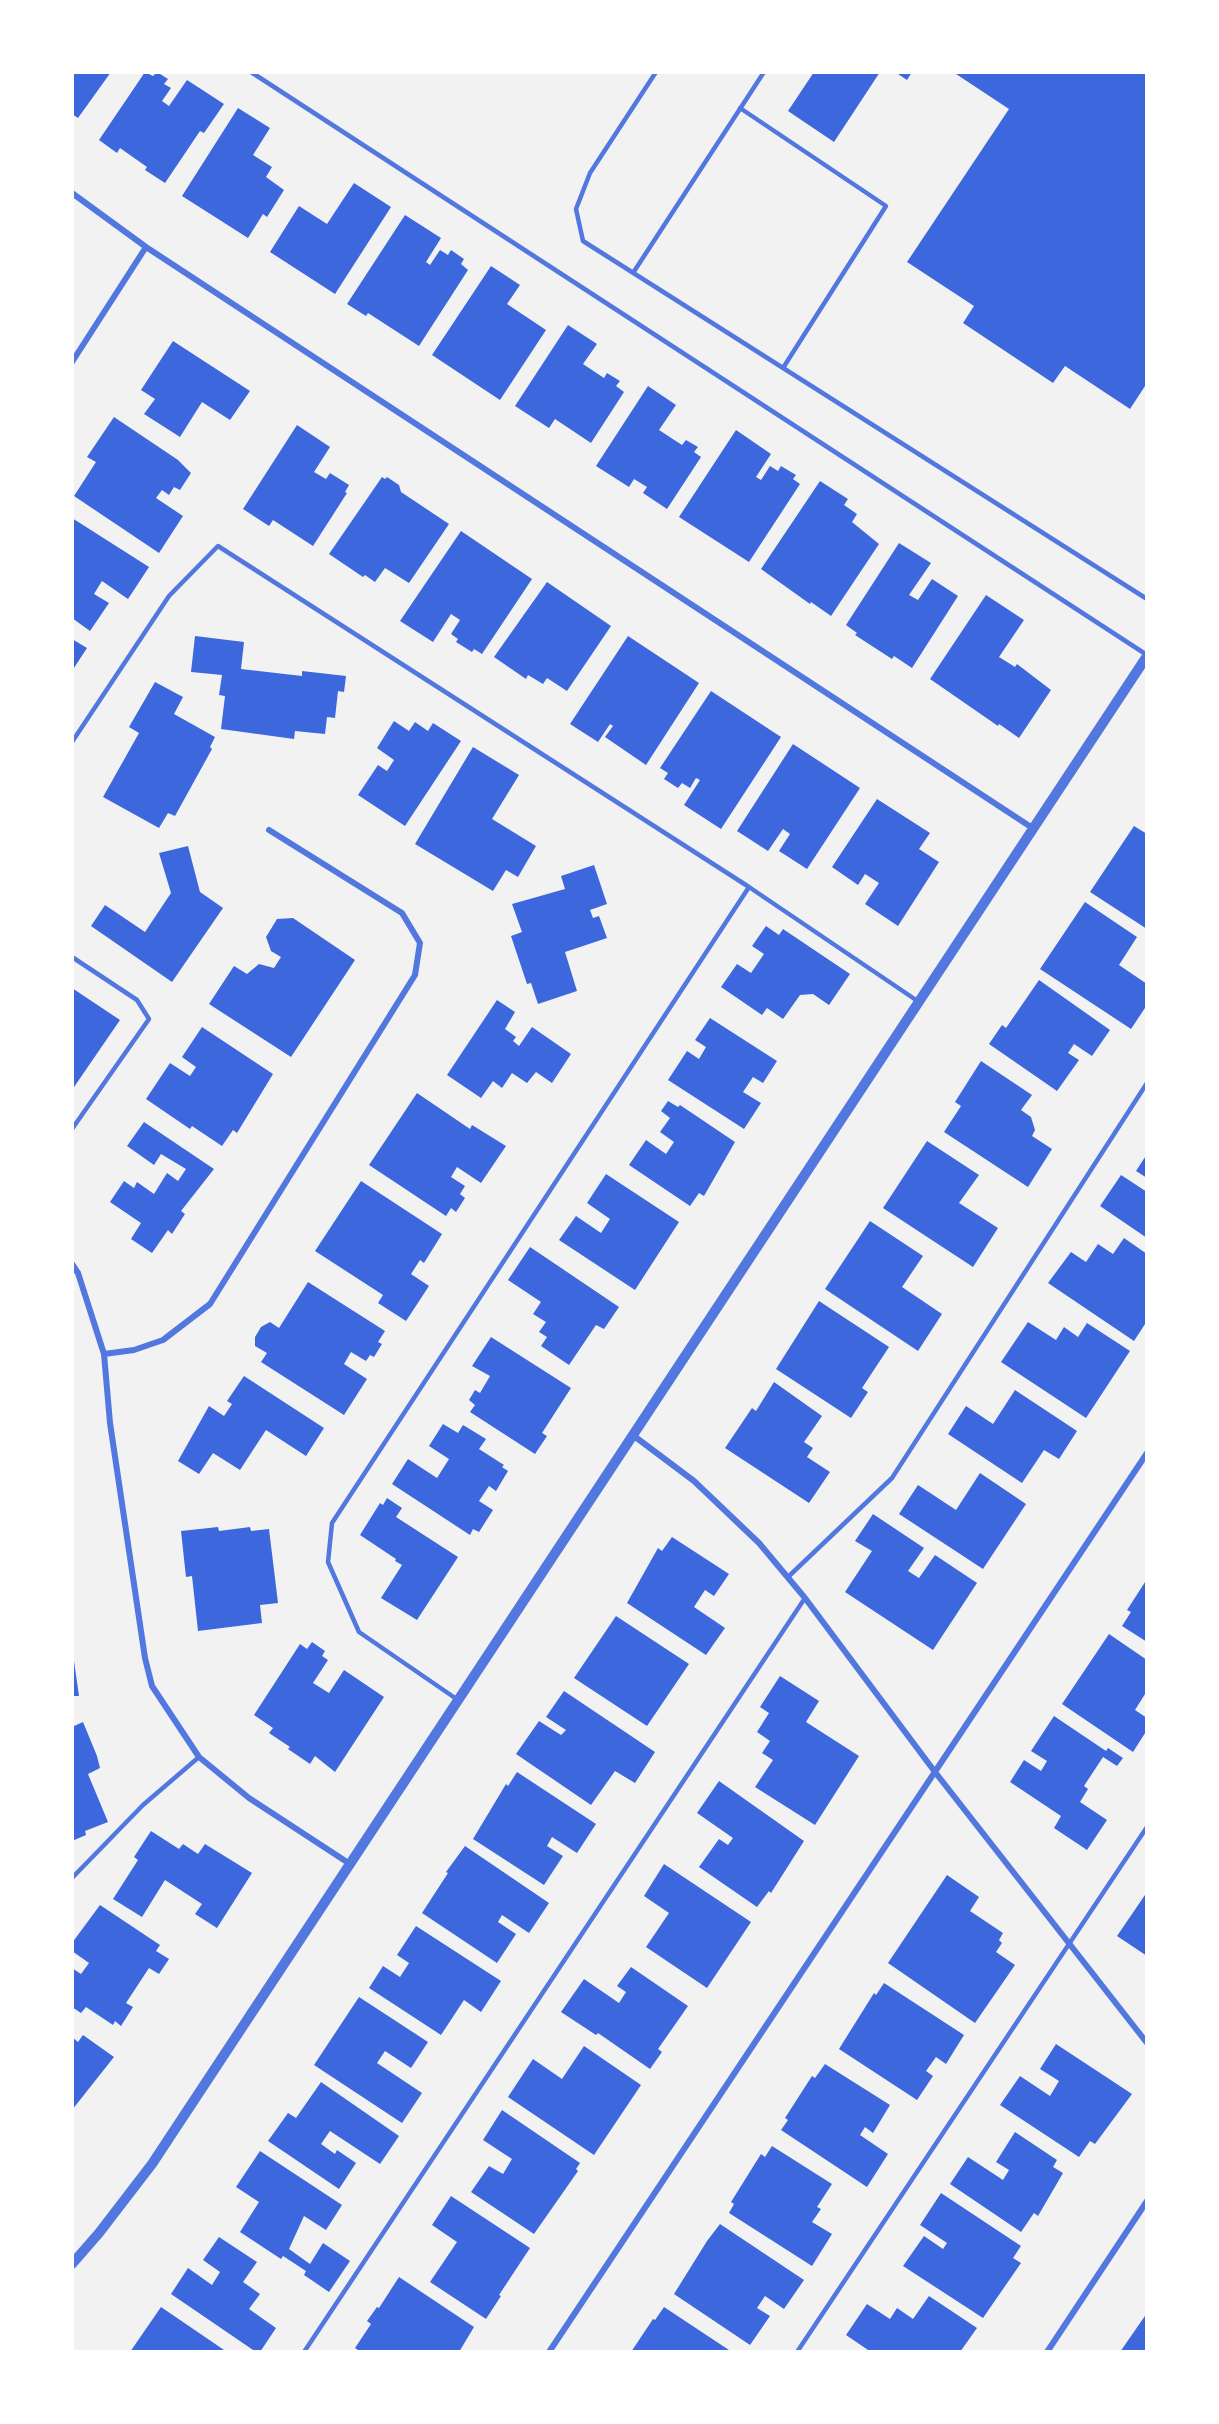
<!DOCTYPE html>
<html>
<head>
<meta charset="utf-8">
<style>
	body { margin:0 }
	#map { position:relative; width:1219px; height:2424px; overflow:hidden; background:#f2f2f2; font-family:Commissioner,sans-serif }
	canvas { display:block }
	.frame { position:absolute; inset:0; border:74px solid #fff; pointer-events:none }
</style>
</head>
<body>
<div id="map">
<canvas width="1219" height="2424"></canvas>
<div class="frame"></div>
</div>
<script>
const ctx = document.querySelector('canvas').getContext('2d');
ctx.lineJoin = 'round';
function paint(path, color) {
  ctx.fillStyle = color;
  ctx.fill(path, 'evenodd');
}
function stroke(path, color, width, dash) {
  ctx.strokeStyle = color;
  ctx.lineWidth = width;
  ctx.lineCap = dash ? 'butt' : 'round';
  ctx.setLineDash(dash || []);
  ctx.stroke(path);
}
paint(new Path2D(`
	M72 72H111L78 118 72 114Z
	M145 72 153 76 157 72 168 79 164 84 171 88 162 101 169 106 187 80 224 104 204 133 200 131 165 183 145 170 147 167 120 148 117 153 99 140Z
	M814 72H880L834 142 788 111Z
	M895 72H912L907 80Z
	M953 72H1147V383L1130 409 1065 366 1053 383 963 323 974 306 907 262 1009 109Z
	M238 108 270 128 253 155 272 167 266 177 284 190 267 217 263 214 248 238 182 196Z
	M354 183 391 207 335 294 270 252 299 206 327 224Z
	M405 215 441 238 426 262 430 265 440 250 448 255 451 250 464 259 461 264 468 270 419 346 368 313 366 316 347 304Z
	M491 266 520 285 507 304 546 330 500 400 432 355Z
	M568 325 597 344 583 364 604 378 607 373 620 381 616 386 624 392 591 443 555 419 549 428 515 406Z
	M173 341 250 391 230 420 202 402 180 437 144 414 155 399 141 390Z
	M648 386 676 405 659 430 682 445 686 440 698 447 694 452 701 457 667 509 643 493 647 487 634 479 629 487 596 466Z
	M114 417 178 460 191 473 180 490 174 487 169 495 162 490 156 498 183 516 159 553 74 496 96 462 87 457Z
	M297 425 330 447 314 472 326 479 330 473 349 485 345 492 347 493 313 546 273 520 269 526 243 509Z
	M736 430 771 454 756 477 761 480 770 466 778 471 781 466 796 475 793 479 800 484 749 562 679 517Z
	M382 477 385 479 387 477 399 485 401 492 449 524 409 583 385 568 375 582 365 575 363 577 329 554Z
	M820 481 848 499 844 505 857 514 852 522 879 544 831 616 811 602 810 604 761 569Z
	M72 518 149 567 128 599 102 581 94 594 109 603 90 631 72 618Z
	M461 531 532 579 482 654 474 649 472 652 456 642 458 639 451 634 460 620 451 614 433 642 400 621Z
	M899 543 931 563 909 595 918 600 932 579 958 596 912 668 894 656 892 659 855 635 857 633 846 625Z
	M547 582 611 626 567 691 547 678 543 684 528 675 526 679 494 657Z
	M986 595 1024 620 999 657 1015 667 1017 664 1051 690 1019 738 999 724 998 726 930 679Z
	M195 636 244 642 241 669 302 676V671L346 676 344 692 338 691 335 718 327 717 325 734 295 731 294 739 221 729 225 696 219 695 222 675 191 672Z
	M628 636 699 683 646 765 605 737 613 726 610 724 598 742 570 724Z
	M72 639 87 648 72 671Z
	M155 682 183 697 174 714 215 737 210 747 212 749 175 816 168 813 159 828 103 797 139 733 129 727Z
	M711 691 781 737 721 829 684 805 700 780 696 778 690 788 682 783 678 788 664 779 668 773 660 768Z
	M394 721 409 731 415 722 428 731 433 723 461 741 405 826 358 795 378 765 387 771 394 760 377 748Z
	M793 744 860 788 807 869 779 851 790 834 783 829 768 851 737 831Z
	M473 747 519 775 492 819 536 846 518 877 506 870 493 891 415 844Z
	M877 799 930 833 919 849 939 862 898 926 865 904 879 883 865 874 858 885 832 867Z
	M1134 826 1147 834V929L1090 892Z
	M188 846 200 892 223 908 172 982 91 926 105 905 145 932 171 893 159 853Z
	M594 865 607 904 590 910 593 918 599 916 607 938 565 952 577 991 538 1004 531 983 527 984 511 936 522 932 512 904 565 889 561 876Z
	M1085 902 1137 937 1119 965 1147 984V1005L1131 1029 1040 969Z
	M293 918 355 960 291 1057 209 1004 234 966 247 974 259 964 274 968 281 957 271 951 266 937 277 919Z
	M766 926 779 935 783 929 850 974 829 1005 813 994 800 995 783 1019 767 1008 762 1015 721 987 737 964 751 973 764 954 752 946Z
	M1039 980 1110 1030 1092 1056 1074 1044 1068 1053 1079 1060 1057 1091 989 1044 1002 1025 1006 1028Z
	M72 988 120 1020 72 1090Z
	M497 1000 515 1012 505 1029 516 1037 513 1041 519 1046 532 1027 571 1054 552 1083 536 1072 527 1083 512 1073 502 1088 493 1081 481 1098 447 1075Z
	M710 1018 777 1061 763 1083 753 1077 743 1092 761 1103 744 1129 668 1080 687 1051 699 1059 706 1047 695 1040Z
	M202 1027 273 1074 237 1133 233 1130 222 1146 192 1126 190 1129 146 1099 170 1063 190 1076 196 1067 182 1057Z
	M981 1061 1032 1095 1021 1110 1031 1117 1035 1130 1032 1136 1052 1149 1028 1187 944 1132 961 1106 955 1102Z
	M417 1093 470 1129 472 1125 506 1146 481 1183 457 1167 451 1177 465 1186 460 1194 465 1198 456 1212 451 1208 446 1216 369 1165Z
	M668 1101 678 1107 680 1105 735 1142 704 1196 699 1193 690 1206 629 1165 646 1140 666 1154 674 1142 660 1132 670 1118 661 1111Z
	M144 1122 214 1169 181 1211 185 1214 172 1234 168 1230 152 1253 131 1239 141 1223 110 1202 124 1181 134 1188 137 1182 154 1194 167 1173 178 1181 186 1169 161 1154 154 1165 127 1146Z
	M927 1141 979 1175 959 1203 998 1228 973 1267 883 1208Z
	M1147 1154V1178L1136 1171Z
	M606 1174 679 1222 635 1290 559 1240 576 1216 601 1233 610 1219 587 1203Z
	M1121 1175 1147 1192V1238L1100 1206Z
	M361 1181 442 1234 424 1263 420 1260 411 1274 429 1286 406 1321 378 1303 383 1295 315 1251Z
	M870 1221 923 1256 902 1287 942 1314 918 1351 825 1289Z
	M1124 1238 1147 1254V1321L1134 1341 1048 1283 1071 1252 1086 1262 1098 1244 1113 1254Z
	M530 1247 619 1307 604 1329 596 1325 569 1365 541 1346 547 1337 539 1332 546 1322 533 1314 541 1302 508 1280Z
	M308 1282 385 1331 378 1342 382 1344 374 1357 370 1355 366 1361 351 1352 344 1364 367 1379 344 1415 261 1362 267 1353 255 1346V1337L261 1327 270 1322 279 1328Z
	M819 1301 889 1347 862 1388 868 1392 851 1418 776 1369Z
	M1028 1322 1056 1340 1064 1327 1078 1337 1087 1323 1130 1351 1086 1418 1001 1362Z
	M491 1337 571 1388 542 1433 547 1436 535 1454 470 1412 475 1405 469 1400 475 1390 480 1393 490 1376 472 1366Z
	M244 1376 324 1428 306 1456 266 1430 240 1470 213 1453 199 1474 178 1461 209 1406 224 1416 232 1404 227 1401Z
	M774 1382 822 1416 804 1442 813 1448 807 1457 830 1472 809 1503 725 1448 752 1408 756 1411Z
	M1015 1390 1077 1431 1059 1459 1044 1450 1022 1483 948 1434 966 1406 993 1424Z
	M443 1424 458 1433 463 1425 486 1439 479 1449 504 1465 502 1467 508 1471 496 1491 489 1486 479 1501 493 1510 479 1532 473 1529 470 1535 392 1484 408 1459 437 1478 449 1459 429 1446Z
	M980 1473 1026 1504 983 1569 899 1514 918 1485 956 1510Z
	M387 1498 402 1508 396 1517 458 1557 417 1620 381 1598 402 1565 395 1561 396 1559 360 1535 380 1503 383 1505Z
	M873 1514 924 1548 908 1571 919 1578 935 1555 977 1583 933 1650 845 1592 872 1551 855 1541Z
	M218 1527 219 1531 250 1527 251 1531 269 1529 278 1603 260 1605 262 1623 198 1631 192 1576 186 1577 181 1531Z
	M672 1537 729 1574 714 1596 705 1590 694 1607 725 1628 706 1655 627 1603 658 1548 662 1551Z
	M1147 1579V1642L1122 1626 1131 1612 1127 1610Z
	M616 1616 689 1664 647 1726 574 1678Z
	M1109 1634 1147 1660V1695L1145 1694 1135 1710 1147 1718V1730L1133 1752 1062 1704Z
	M312 1642 325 1651 322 1656 328 1660 313 1683 329 1693 344 1670 384 1697 335 1772 315 1756 310 1764 288 1749 290 1747 269 1733 273 1728 254 1715 300 1644 307 1649Z
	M72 1647 79 1696H72Z
	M780 1676 819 1701 806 1722 859 1756 815 1825 755 1787 773 1760 762 1753 770 1741 757 1732 769 1713 760 1707Z
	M564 1691 655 1752 635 1783 615 1771 591 1805 516 1754 539 1721 561 1735 566 1730 546 1717Z
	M1054 1716 1106 1751 1108 1748 1123 1758 1117 1766 1103 1757 1084 1786 1088 1789 1080 1802 1107 1820 1087 1850 1054 1828 1061 1816 1010 1782 1024 1760 1041 1771 1047 1761 1031 1751Z
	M83 1722 97 1756 100 1768 88 1774 108 1822 85 1831 86 1835 72 1841V1727Z
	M517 1772 596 1824 577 1853 552 1837 547 1846 563 1856 544 1885 473 1839 506 1784 508 1786Z
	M719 1781 804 1841 771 1893 769 1891 757 1907 699 1867 719 1839 728 1845 733 1838 697 1813Z
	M151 1831 179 1849 183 1844 198 1854 205 1844 252 1873 217 1928 195 1914 202 1904 165 1880 142 1917 113 1899 138 1860 134 1857Z
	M465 1846 549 1903 529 1933 502 1915 498 1922 516 1934 497 1963 422 1913 448 1873 446 1872Z
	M664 1864 751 1922 707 1988 646 1947 669 1913 644 1896Z
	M947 1875 979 1897 970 1911 1003 1933 999 1940 1002 1943 996 1952 1015 1965 975 2023 888 1963Z
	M1147 1892V1956L1117 1936Z
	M100 1905 160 1945 156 1951 169 1959 159 1974 149 1968 126 2003 133 2007 121 2026 115 2021 113 2025 86 2007 81 2013 72 2007V1968L81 1974 89 1963 72 1951V1943Z
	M416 1926 501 1981 481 2012 464 2000 441 2035 369 1988 383 1966 400 1977 409 1963 397 1955Z
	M631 1967 688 2006 658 2049 662 2052 650 2069 598 2033 596 2035 561 2012 584 1979 619 2003 626 1992 617 1986Z
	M884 1983 964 2035 946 2064 936 2057 926 2071 933 2076 917 2100 839 2049 874 1993 876 1995Z
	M359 1997 428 2042 411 2068 385 2051 377 2063 422 2093 402 2123 314 2065Z
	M83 2035 114 2057 72 2110V2037L78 2042Z
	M1056 2044 1132 2094 1095 2144 1090 2141 1079 2157 1000 2105 1020 2076 1050 2096 1059 2081 1040 2069Z
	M584 2046 641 2085 594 2155 508 2097 533 2059 562 2079Z
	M825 2064 890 2105 873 2133 865 2127 860 2135 888 2154 867 2187 781 2130 788 2120 785 2118 812 2076 815 2078Z
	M321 2082 399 2136 380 2164 330 2131 321 2144 335 2154 337 2150 356 2163 339 2189 268 2141 288 2113 296 2118Z
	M502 2110 580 2163 576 2169 578 2171 534 2234 471 2192 489 2166 503 2174 512 2159 483 2140Z
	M1015 2132 1057 2160 1053 2167 1063 2173 1038 2216 1034 2213 1021 2232 950 2184 968 2157 1003 2180 1009 2170 996 2162Z
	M772 2146 832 2184 817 2207 821 2209 812 2222 832 2234 812 2266 729 2213 734 2204 731 2202 761 2154 765 2157Z
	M260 2151 342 2205 326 2230 304 2216 289 2249 310 2264 323 2243 350 2261 329 2292 304 2275 306 2271 283 2256 281 2259 240 2232 259 2202 236 2187Z
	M941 2193 1021 2246 1013 2258 1021 2263 983 2318 903 2266 924 2236 943 2249 947 2243 920 2225Z
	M451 2196 530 2248 499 2295 501 2296 486 2319 430 2282 457 2242 432 2225Z
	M720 2224 804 2280 784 2309 765 2296 757 2308 770 2316 750 2345 674 2294 707 2241Z
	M219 2237 257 2262 243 2282 260 2294 249 2309 276 2328 260 2352H256L171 2294 188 2268 212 2285 220 2272 203 2260Z
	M399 2277 474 2327 459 2352H361L355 2348 371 2324 367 2321 377 2307 379 2308Z
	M929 2296 977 2328 960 2352H871L846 2335 867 2304 890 2319 897 2308 913 2319Z
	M161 2307 227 2352H130Z
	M664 2307 732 2352H631L653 2319 655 2320Z
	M1147 2313V2352H1120Z`), '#3d67dc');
stroke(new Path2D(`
	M251 72 1147 655
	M656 72 590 173 576 209 583 241 1147 599
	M740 108 886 206 783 368
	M633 273 764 72
	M72 742 169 596 218 546 749 887 919 1002
	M72 957 137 1000 149 1019 72 1129
	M788 1577 892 1478 1147 1083
	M458 1700 359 1632 328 1562 332 1523 749 887
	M72 1878 143 1805 199 1757
	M304 2352 805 1598
	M797 2352 1147 1827`), '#5277de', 4.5);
stroke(new Path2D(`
	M72 193 146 247 1034 829
	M72 362 146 247
	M72 1264 78 1273 104 1354 110 1423 145 1658 152 1686 199 1757 249 1798 350 1864
	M104 1354 134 1350 163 1340 210 1304 415 975 420 943 402 913 269 830
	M634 1436 694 1481 759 1543 805 1598 935 1772 1147 2043
	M549 2352 1147 1453
	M1047 2352 1147 2201`), '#5277de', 6);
stroke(new Path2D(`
	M72 2264 99 2233 152 2164 1147 656`), '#5277de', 10);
</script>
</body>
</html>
